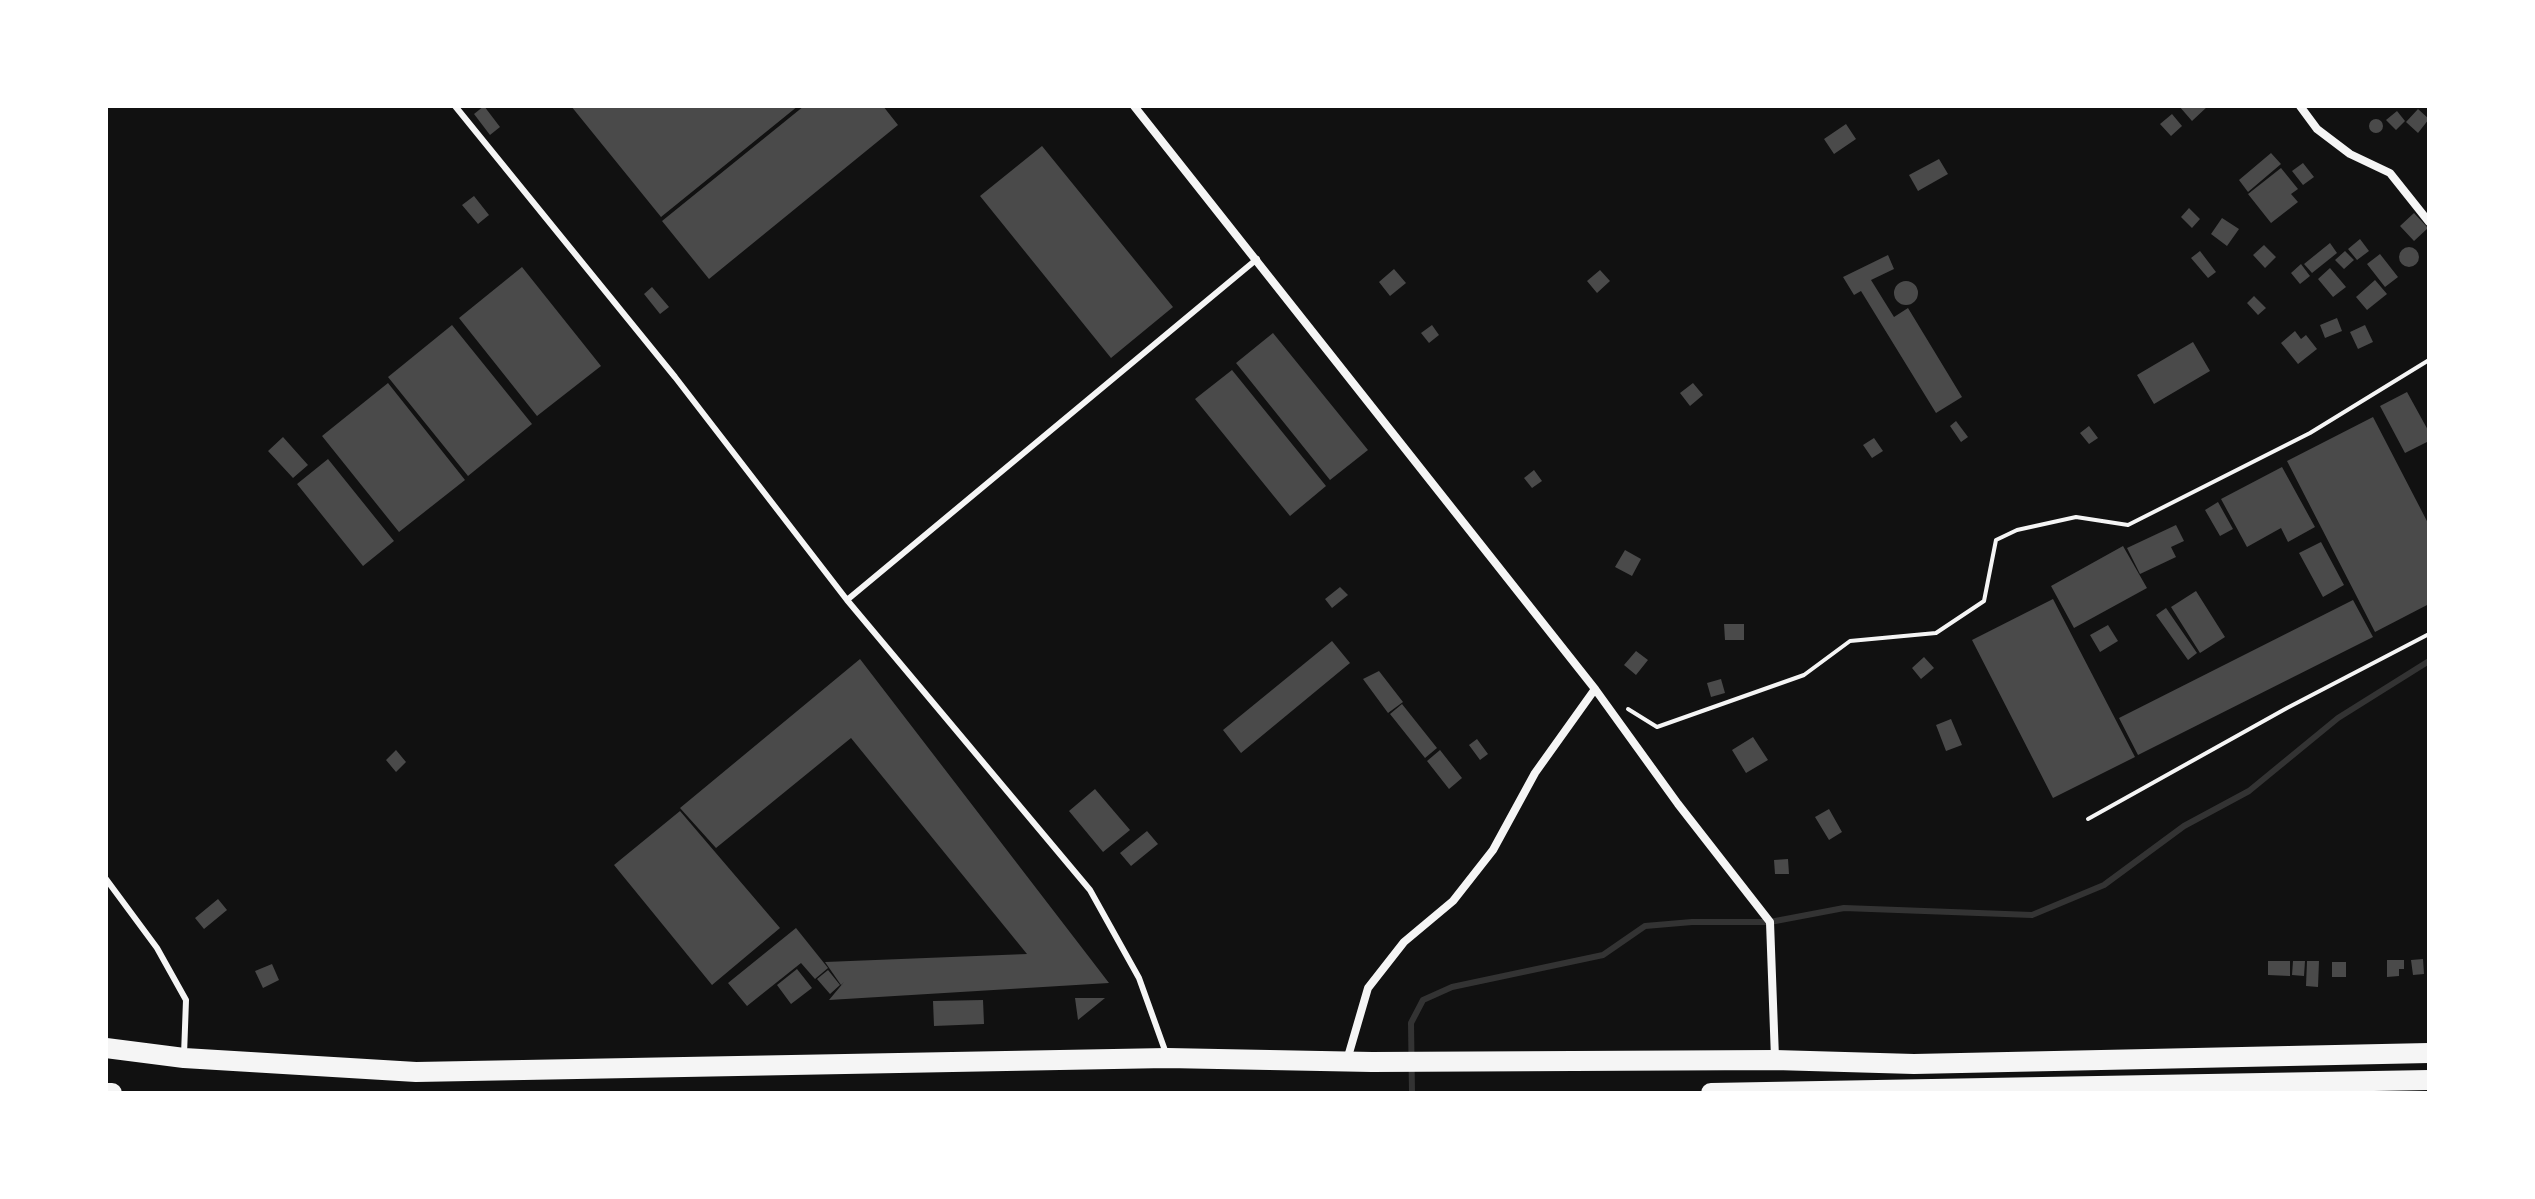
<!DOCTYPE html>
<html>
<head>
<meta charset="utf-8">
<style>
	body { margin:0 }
	#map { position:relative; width:2535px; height:1199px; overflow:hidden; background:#111; font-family:"DM Sans",sans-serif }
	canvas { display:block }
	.frame { position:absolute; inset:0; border:108px solid #fff; pointer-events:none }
</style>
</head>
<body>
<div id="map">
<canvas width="2535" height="1199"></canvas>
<div class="frame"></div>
</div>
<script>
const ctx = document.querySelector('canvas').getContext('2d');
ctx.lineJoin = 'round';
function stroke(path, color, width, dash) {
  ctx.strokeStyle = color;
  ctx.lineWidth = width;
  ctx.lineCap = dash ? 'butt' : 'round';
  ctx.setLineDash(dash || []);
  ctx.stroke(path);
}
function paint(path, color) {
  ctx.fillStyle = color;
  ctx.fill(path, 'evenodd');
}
stroke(new Path2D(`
	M1412 1093 1411 1023 1423 1000 1452 987 1603 955 1645 926 1692 922H1770L1844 908 2032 915 2104 885 2184 826 2249 791 2338 718 2429 661`), '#333', 6);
paint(new Path2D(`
	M484 106 500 127 490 135 474 114Z
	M571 106H798L661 217Z
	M804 106H883L898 125 709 279 662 221Z
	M2179 106H2208L2192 121Z
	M2418 109 2429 119 2418 133 2406 122Z
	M2397 111 2405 121 2396 130 2386 120Z
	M2172 114 2182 126 2171 136 2160 124Z
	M2369 126a7 7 0 1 1 14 0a7 7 0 1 1-14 0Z
	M1846 124 1856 139 1834 154 1824 139Z
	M1042 146 1173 307 1111 358 980 196Z
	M2271 153 2281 164 2248 192 2239 180Z
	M1939 159 1948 174 1918 191 1909 175Z
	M2303 163 2314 177 2303 185 2292 171Z
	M2281 168 2298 189 2291 194 2298 202 2271 223 2248 194Z
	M474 196 489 215 478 224 462 205Z
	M2189 208 2200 219 2192 228 2181 217Z
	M2414 213 2428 228 2414 241 2400 226Z
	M2222 218 2239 229 2227 246 2211 234Z
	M2360 239 2369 251 2357 260 2348 249Z
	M2330 243 2337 253 2312 273 2304 264Z
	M2264 245 2276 257 2265 268 2253 255Z
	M2399 257a10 10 0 1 1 20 0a10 10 0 1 1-20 0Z
	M2200 251 2216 272 2208 278 2191 258Z
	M2345 251 2354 260 2344 269 2335 260Z
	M2380 254 2398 277 2385 287 2367 264Z
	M1888 255 1894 269 1871 280 1894 317 1908 308 1962 397 1936 413 1861 291 1854 295 1843 277Z
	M2301 264 2310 276 2300 284 2291 273Z
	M522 267 601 366 537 416 459 318Z
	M2330 268 2346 287 2333 297 2318 279Z
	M1394 269 1406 283 1390 296 1379 282Z
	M1600 270 1610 281 1597 293 1587 281Z
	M2375 280 2387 294 2367 310 2356 297Z
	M1894 293a12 12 0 1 1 24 0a12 12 0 1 1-24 0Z
	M652 287 669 307 660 314 644 294Z
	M2254 296 2266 308 2258 315 2247 303Z
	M2337 318 2342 331 2325 338 2320 325Z
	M452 325 532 424 468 476 388 377Z
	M1432 325 1439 335 1429 343 1421 333Z
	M2365 325 2373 342 2358 349 2350 332Z
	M2295 331 2301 339 2306 335 2317 349 2298 364 2281 343Z
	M1273 333 1368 450 1330 480 1236 363Z
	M2193 342 2210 371 2154 404 2137 375Z
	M1232 370 1326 486 1290 516 1195 399Z
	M388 383 465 480 399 532 322 436Z
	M1693 383 1703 395 1690 406 1680 393Z
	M2407 392 2429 432V441L2405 453 2380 406Z
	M2373 417 2429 525V604L2375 632 2287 461Z
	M1956 421 1968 437 1961 442 1950 426Z
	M2089 426 2098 438 2089 444 2080 433Z
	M283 437 308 465 293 478 268 451Z
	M1874 438 1883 451 1872 458 1863 445Z
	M328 459 394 541 363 566 297 484Z
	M2282 467 2315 527 2288 542 2281 528 2247 547 2221 499Z
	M1534 470 1542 481 1532 488 1524 478Z
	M2218 502 2233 529 2220 536 2205 510Z
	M2176 525 2184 541 2171 547 2176 557 2140 574 2127 548Z
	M2321 542 2344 585 2323 597 2299 553Z
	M2123 546 2147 588 2074 628 2051 586Z
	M1625 550 1641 559 1632 576 1615 567Z
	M1340 587 1348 595 1332 608 1325 599Z
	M2196 591 2225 637 2200 653 2171 607Z
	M2053 599 2135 757 2053 798 1972 640Z
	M2353 600 2373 637 2138 755 2119 718Z
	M2166 608 2197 653 2188 660 2156 615Z
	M1724 624H1744V640H1725Z
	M2108 625 2118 641 2100 652 2090 635Z
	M1332 641 1350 663 1241 753 1223 730Z
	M1636 651 1648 660 1636 675 1624 665Z
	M1924 657 1934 668 1921 679 1912 668Z
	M860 659 1109 983 829 1000 844 982 841 985 825 962 1027 954 851 738 716 848 680 808Z
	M1379 671 1403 702 1388 713 1363 679Z
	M1721 679 1725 693 1711 697 1707 683Z
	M1402 704 1437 748 1425 758 1390 714Z
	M1951 719 1962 745 1946 751 1936 725Z
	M1753 737 1768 760 1746 773 1732 750Z
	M1477 739 1488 754 1480 760 1469 745Z
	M396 750 406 762 396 772 386 760Z
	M1440 750 1462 778 1449 789 1427 761Z
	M1095 789 1130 830 1103 852 1069 811Z
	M1829 809 1842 832 1829 840 1815 817Z
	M680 811 780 928 712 985 614 865Z
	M1147 831 1158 844 1131 866 1120 853Z
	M1788 859 1789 874H1775L1774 860Z
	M218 899 227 910 204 929 195 918Z
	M796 928 828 968 815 979 801 963 747 1006 728 983Z
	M2423 959 2424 974 2413 975 2411 960Z
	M2387 960H2404V969H2399V976L2387 977Z
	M2268 961H2290V976L2268 975Z
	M2293 961H2305L2304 976 2292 975Z
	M2307 961H2319L2318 987 2306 986Z
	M2332 962H2346V977H2332Z
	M272 964 279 980 263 988 255 971Z
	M797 969 812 988 791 1004 777 985Z
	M828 970 840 985 830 994 817 979Z
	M1075 998H1105L1078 1020Z
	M983 1000 984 1024 934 1026 933 1001Z`), '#4a4a4a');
stroke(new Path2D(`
	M1628 709 1657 727 1804 675 1850 641 1936 633 1984 601 1996 540 2017 530 2076 517 2128 525 2310 433 2429 360
	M2088 819 2287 708 2429 634`), '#f5f5f5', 4);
stroke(new Path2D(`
	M455 106 675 377 847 600 1090 890 1139 978 1167 1056
	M847 600 1257 259
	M106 879 157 948 186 1000 184 1055`), '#f5f5f5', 6);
stroke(new Path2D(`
	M1134 106 1595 689 1678 804 1770 922 1775 1058
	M2300 106 2317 129 2350 154 2390 173 2429 222
	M1347 1060 1368 988 1404 942 1453 901 1493 850 1535 773 1595 689`), '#f5f5f5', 8);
stroke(new Path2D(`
	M106 1048 184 1058 416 1072 1167 1058 1372 1062 1775 1060 1914 1064 2429 1053
	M106 1093H112
	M1711 1093 2429 1080`), '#f5f5f5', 20);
</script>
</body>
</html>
